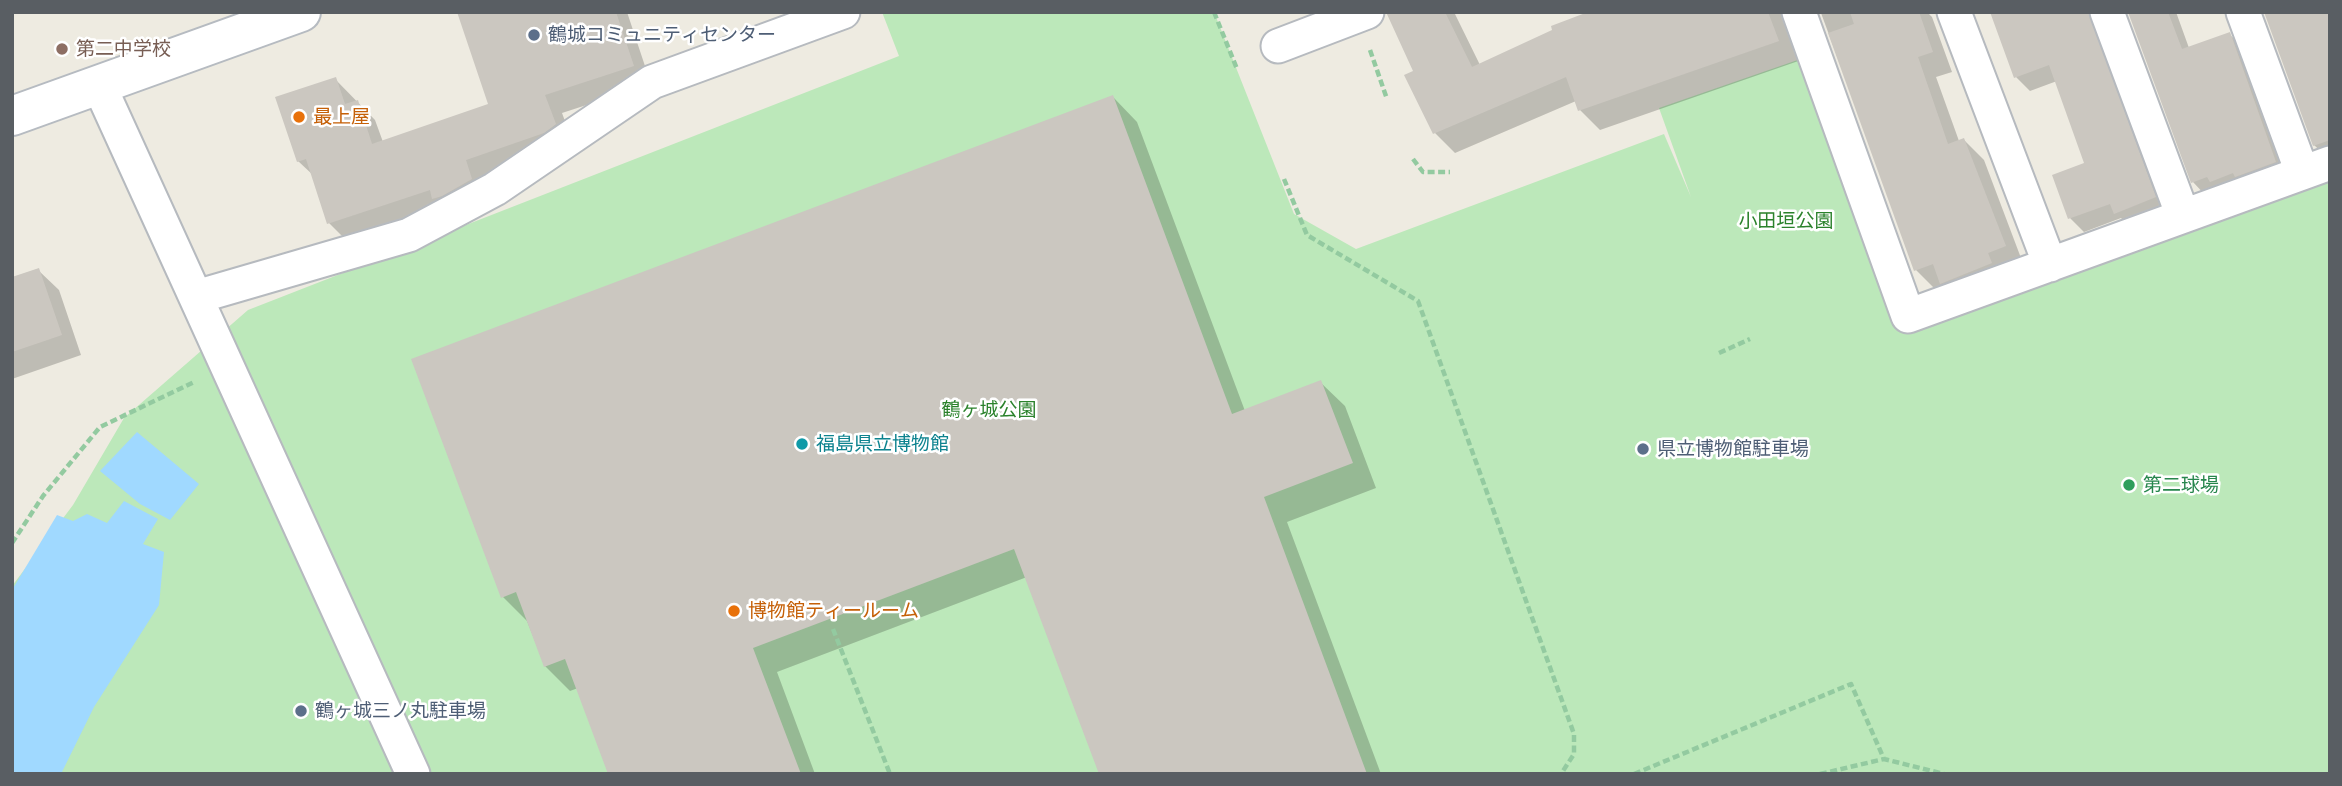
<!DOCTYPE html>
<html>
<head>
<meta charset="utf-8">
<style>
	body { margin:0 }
	#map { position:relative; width:2342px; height:786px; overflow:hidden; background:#eeebe1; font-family:Inter,sans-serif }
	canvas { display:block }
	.frame { position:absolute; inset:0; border:14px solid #595e63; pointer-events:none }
</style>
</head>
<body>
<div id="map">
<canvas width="2342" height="786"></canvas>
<div class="frame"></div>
</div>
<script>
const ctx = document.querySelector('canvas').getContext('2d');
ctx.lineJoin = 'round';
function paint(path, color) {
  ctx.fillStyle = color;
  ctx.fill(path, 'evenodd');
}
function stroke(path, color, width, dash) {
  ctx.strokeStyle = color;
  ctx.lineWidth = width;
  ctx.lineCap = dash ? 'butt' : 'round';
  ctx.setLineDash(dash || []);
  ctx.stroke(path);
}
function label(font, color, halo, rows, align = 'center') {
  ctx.font = font + ' Inter,"Noto Sans JP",sans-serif';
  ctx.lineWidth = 5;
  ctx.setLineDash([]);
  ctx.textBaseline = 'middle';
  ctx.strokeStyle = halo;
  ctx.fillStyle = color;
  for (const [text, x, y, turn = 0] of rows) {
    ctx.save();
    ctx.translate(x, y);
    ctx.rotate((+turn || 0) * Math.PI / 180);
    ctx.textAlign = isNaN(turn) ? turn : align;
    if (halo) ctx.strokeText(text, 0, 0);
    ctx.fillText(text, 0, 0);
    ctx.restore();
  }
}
paint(new Path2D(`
	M882 12H1214L1294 214 1356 249 1664 134 1691 197 1659 108 1812 55 1910 325 2330 172V774H12V586L73 505 124 418 248 310 899 56Z`), '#bce8ba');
paint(new Path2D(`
	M137 432 199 484 170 520 140 504 100 471Z
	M124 501 158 519 143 544 164 552 159 605 94 707 61 774H12V590L57 515 73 521 87 514 107 523Z`), '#a0d9ff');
paint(new Path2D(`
	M459 12H627L651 84 562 113 573 143 489 197 347 241 329 223 314 176 298 161 335 79 375 120 383 142 491 105Z
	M1387 12H1454L1480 65 1594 12H1927L1932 17 1952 72 1936 77 1959 141 1964 140 1984 160 2024 266 1936 290 1916 270 1821 13 1812 14 1807 58 1600 130 1580 110 1576 101 1455 153 1435 133 1415 72Z
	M2130 12H2176L2189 48 2229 34 2244 48 2291 175 2207 197 2193 182Z
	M2330 12V159H2329L2314 145Z
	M2088 15 2102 29 2168 211 2130 227 2121 218 2084 232 2070 218 2054 176 2086 164 2057 81 2030 91 2016 77Z
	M1113 97 1137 122 1245 411 1320 382 1345 406 1376 488 1287 522 1381 774H1100L1027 577 777 672 815 774H610L578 688 570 691 545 666 527 621 503 597Z
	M38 270 59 290 81 355 12 379V279Z`), '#0003');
paint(new Path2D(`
	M457 12H616L634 66 545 95 556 124 544 133 466 160 472 179 442 196 432 199 430 190 327 224 306 159 297 162 275 97 336 77 345 104 358 100 372 144 488 104Z
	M1386 12H1445L1472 67 1552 30 1551 26 1588 12H1768L1779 41 1578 111 1566 77 1433 134 1404 75 1413 71Z
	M1850 12H1919L1933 52 1918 57 1948 144 1964 138 2006 246 1988 253 1992 263 1940 284 1933 264 1914 271 1828 33 1854 24Z
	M1990 12H2088L2156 197 2114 214 2110 204 2068 219 2052 175 2084 163 2049 65 2014 78Z
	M2128 12H2168L2182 49 2230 32 2276 162 2235 177 2233 173 2210 182 2207 177 2191 183Z
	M2264 12H2330V140L2313 146Z
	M1113 95 1232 414 1321 380 1353 463 1264 497 1367 774H1099L1014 549 753 648 801 774H608L565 659 544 667 516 592 501 598 411 359Z
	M39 268 62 335 12 352V277Z`), '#cbc7c0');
const street = new Path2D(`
	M1799 12 1908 316 2330 163
	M1954 12 2050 265
	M2107 12 2183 216
	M2243 12 2302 172
	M1278 46 1367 12
	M99 85 413 774
	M196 297 409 235 495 189 652 82 843 12`);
const secondary = new Path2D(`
	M12 116 301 12`);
stroke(street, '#b6babf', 37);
stroke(secondary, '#b6bbc1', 42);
stroke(new Path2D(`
	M1214 12 1237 69
	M1370 50 1387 99
	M1413 159 1423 172H1450
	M1284 179 1307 235 1418 301 1574 734V754L1561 774
	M1719 353 1750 339
	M12 543 43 496 100 427 194 382
	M833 629 890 774
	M1634 774 1851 684 1884 759 1944 774
	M1820 774 1884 759`), '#93caa0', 4.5, [7, 3.5]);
stroke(street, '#fff', 33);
stroke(secondary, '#fff', 38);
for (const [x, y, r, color] of [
	[534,35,7,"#5c6f8a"],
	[62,49,7,"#8d6e63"],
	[299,117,7,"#e8710a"],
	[802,444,7,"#0f9aa8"],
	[1643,449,7,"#5c6f8a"],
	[2129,485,7,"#2e9e5b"],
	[734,611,7,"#e8710a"],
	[301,711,7,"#5c6f8a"]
]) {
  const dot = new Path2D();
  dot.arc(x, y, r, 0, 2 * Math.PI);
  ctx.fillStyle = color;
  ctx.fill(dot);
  stroke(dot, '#fff', 2.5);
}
label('19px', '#4e5e75', '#fff', [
	["鶴城コミュニティセンター",548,35],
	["県立博物館駐車場",1657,449],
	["鶴ヶ城三ノ丸駐車場",315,711]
], 'left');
label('19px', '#785e54', '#fff', [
	["第二中学校",76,49]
], 'left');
label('19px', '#c56008', '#fff', [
	["最上屋",313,117],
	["博物館ティールーム",748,611]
], 'left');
label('19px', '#2b822c', '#fff', [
	["小田垣公園",1786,221],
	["鶴ヶ城公園",989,410]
]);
label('19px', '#0d838f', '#fff', [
	["福島県立博物館",816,444]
], 'left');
label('19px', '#27864d', '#fff', [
	["第二球場",2143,485]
], 'left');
</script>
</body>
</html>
